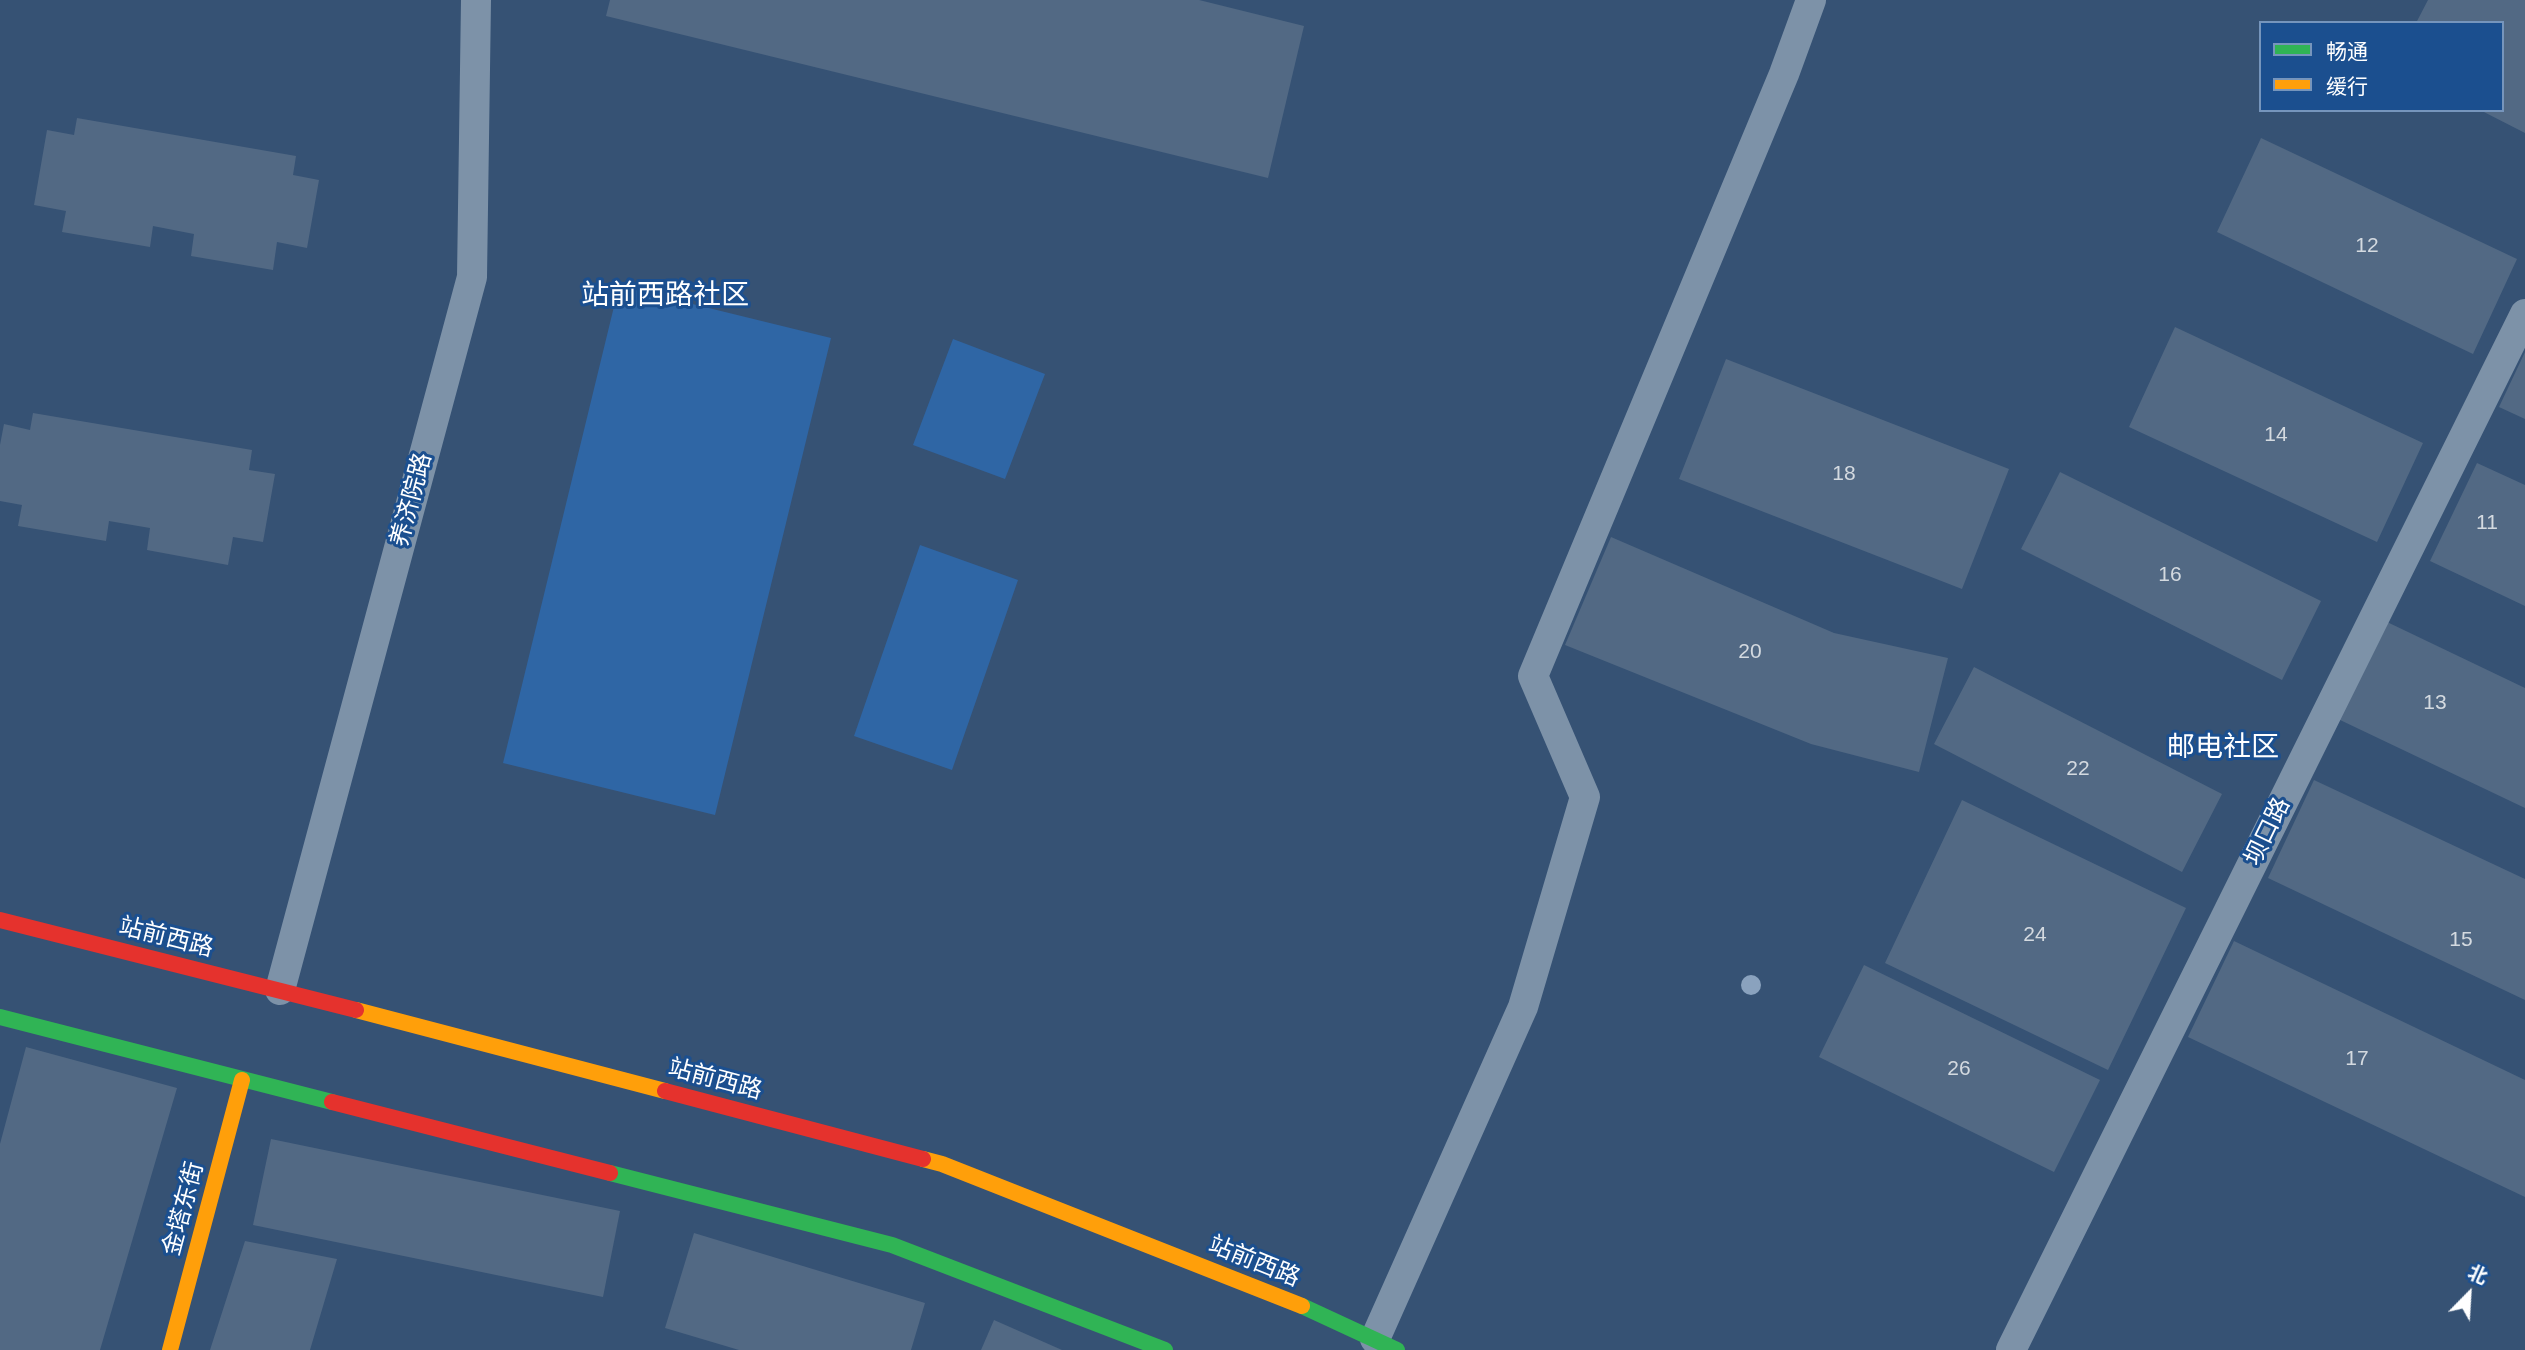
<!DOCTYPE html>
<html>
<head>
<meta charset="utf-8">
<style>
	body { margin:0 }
	#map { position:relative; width:2525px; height:1350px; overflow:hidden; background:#365274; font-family:Arial,"Noto Sans SC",sans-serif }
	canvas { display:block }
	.legend { position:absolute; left:2259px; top:21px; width:245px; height:91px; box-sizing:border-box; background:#1b4f8f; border:2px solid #7695bc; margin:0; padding:9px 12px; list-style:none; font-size:21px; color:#fff }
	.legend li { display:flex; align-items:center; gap:14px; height:35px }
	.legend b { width:35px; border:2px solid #7695bc }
	.north { position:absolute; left:2434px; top:1259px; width:70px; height:70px; -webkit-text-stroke:5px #1b4f8f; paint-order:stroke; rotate:24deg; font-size:19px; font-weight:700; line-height:28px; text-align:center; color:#fff }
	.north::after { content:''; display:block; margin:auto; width:24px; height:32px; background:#fff; clip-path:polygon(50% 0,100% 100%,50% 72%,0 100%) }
</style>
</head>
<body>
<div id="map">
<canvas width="2525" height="1350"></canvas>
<ul class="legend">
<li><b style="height:9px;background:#30b455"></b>畅通</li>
<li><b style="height:9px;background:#ff9f0a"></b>缓行</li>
</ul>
<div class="north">北</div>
</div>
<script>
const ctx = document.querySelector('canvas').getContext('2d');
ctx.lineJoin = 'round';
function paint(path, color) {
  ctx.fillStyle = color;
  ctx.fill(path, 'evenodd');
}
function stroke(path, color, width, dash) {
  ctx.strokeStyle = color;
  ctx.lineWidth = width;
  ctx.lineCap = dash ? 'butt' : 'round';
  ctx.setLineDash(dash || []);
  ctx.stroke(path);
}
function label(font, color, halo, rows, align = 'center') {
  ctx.font = font + ' Arial,"Noto Sans SC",sans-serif';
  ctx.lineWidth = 6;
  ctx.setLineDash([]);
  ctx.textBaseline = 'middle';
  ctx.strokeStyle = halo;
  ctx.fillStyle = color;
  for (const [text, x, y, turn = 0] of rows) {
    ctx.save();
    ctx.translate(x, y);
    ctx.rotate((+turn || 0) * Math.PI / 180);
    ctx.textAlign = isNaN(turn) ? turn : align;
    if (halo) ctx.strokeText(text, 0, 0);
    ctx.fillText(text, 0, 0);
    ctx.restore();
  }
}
paint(new Path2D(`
	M619 286 831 338 715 815 503 763Z
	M953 339 1045 374 1005 479 913 445Z
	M920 545 1018 580 952 770 854 736Z`), '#2f66a5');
paint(new Path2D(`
	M610 0H1199L1304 26 1268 178 606 16Z
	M2428 0H2525V133L2480 110H2502V23H2416Z
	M77 118 296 156 293 175 319 180 307 248 277 242 273 270 191 256 194 234 153 226 150 247 62 232 66 211 34 205 47 130 74 135Z
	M2261 138 2517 259 2473 354 2217 232Z
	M2175 327 2423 443 2377 542 2129 427Z
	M2525 352V419L2499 407Z
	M1726 359 2009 469 1962 589 1679 479Z
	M33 413 252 450 249 470 275 474 263 542 233 537 228 565 147 550 150 528 109 521 106 541 18 526 22 505 0 501V445L4 424 30 430Z
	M2477 463 2525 485V606L2430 561Z
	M2060 472 2321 601 2282 680 2021 549Z
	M1611 537 1834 633 1948 658 1919 772 1811 744 1565 645Z
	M2385 621 2525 688V808L2338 719Z
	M1974 667 2222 794 2182 872 1934 744Z
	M2314 780 2525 879V1000L2268 878Z
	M1962 800 2186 908 2108 1070 1885 963Z
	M2234 941 2525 1080V1197L2188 1037Z
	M1864 965 2100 1080 2054 1172 1819 1057Z
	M26 1047 177 1088 100 1350H0V1144Z
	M271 1139 620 1211 603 1297 253 1225Z
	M694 1233 925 1303 911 1350H739L665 1328Z
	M245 1241 337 1259 310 1350H210Z
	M994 1320 1062 1350H981Z`), '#526984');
stroke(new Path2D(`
	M280 990 472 277 476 0
	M1375 1339 1523 1007 1585 797 1533 676 1784 74 1811 0
	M2011 1350 2525 314`), '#7d92a8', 30);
stroke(new Path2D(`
	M0 1017 332 1102
	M610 1173 892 1245 1165 1350
	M1302 1306 1397 1350`), '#30b455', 16);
stroke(new Path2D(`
	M356 1010 665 1091
	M923 1159 942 1164 1302 1306
	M170 1350 242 1080`), '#ff9f0a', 16);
stroke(new Path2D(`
	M0 920 356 1010
	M665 1091 923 1159
	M332 1102 610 1173`), '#e5322d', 16);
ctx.fillStyle = '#8aa2be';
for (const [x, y] of [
	[1751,985]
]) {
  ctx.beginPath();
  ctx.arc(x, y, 10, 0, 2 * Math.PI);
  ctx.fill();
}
label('21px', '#d4dae0', null, [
	["12",2367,246],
	["14",2276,435],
	["18",1844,474],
	["11",2487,523],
	["16",2170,575],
	["20",1750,652],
	["13",2435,703],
	["22",2078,769],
	["24",2035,935],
	["15",2461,940],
	["17",2357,1059],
	["26",1959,1069]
]);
label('24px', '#fff', '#1b4f8f', [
	["养济院路",412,500,-75],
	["坝口路",2268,832,-64],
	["站前西路",166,938,14],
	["站前西路",715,1080,15],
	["金塔东街",184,1209,-75],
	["站前西路",1254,1262,22]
]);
label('28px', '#fff', '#1b4f8f', [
	["站前西路社区",665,296],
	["邮电社区",2223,748]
]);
</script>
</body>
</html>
